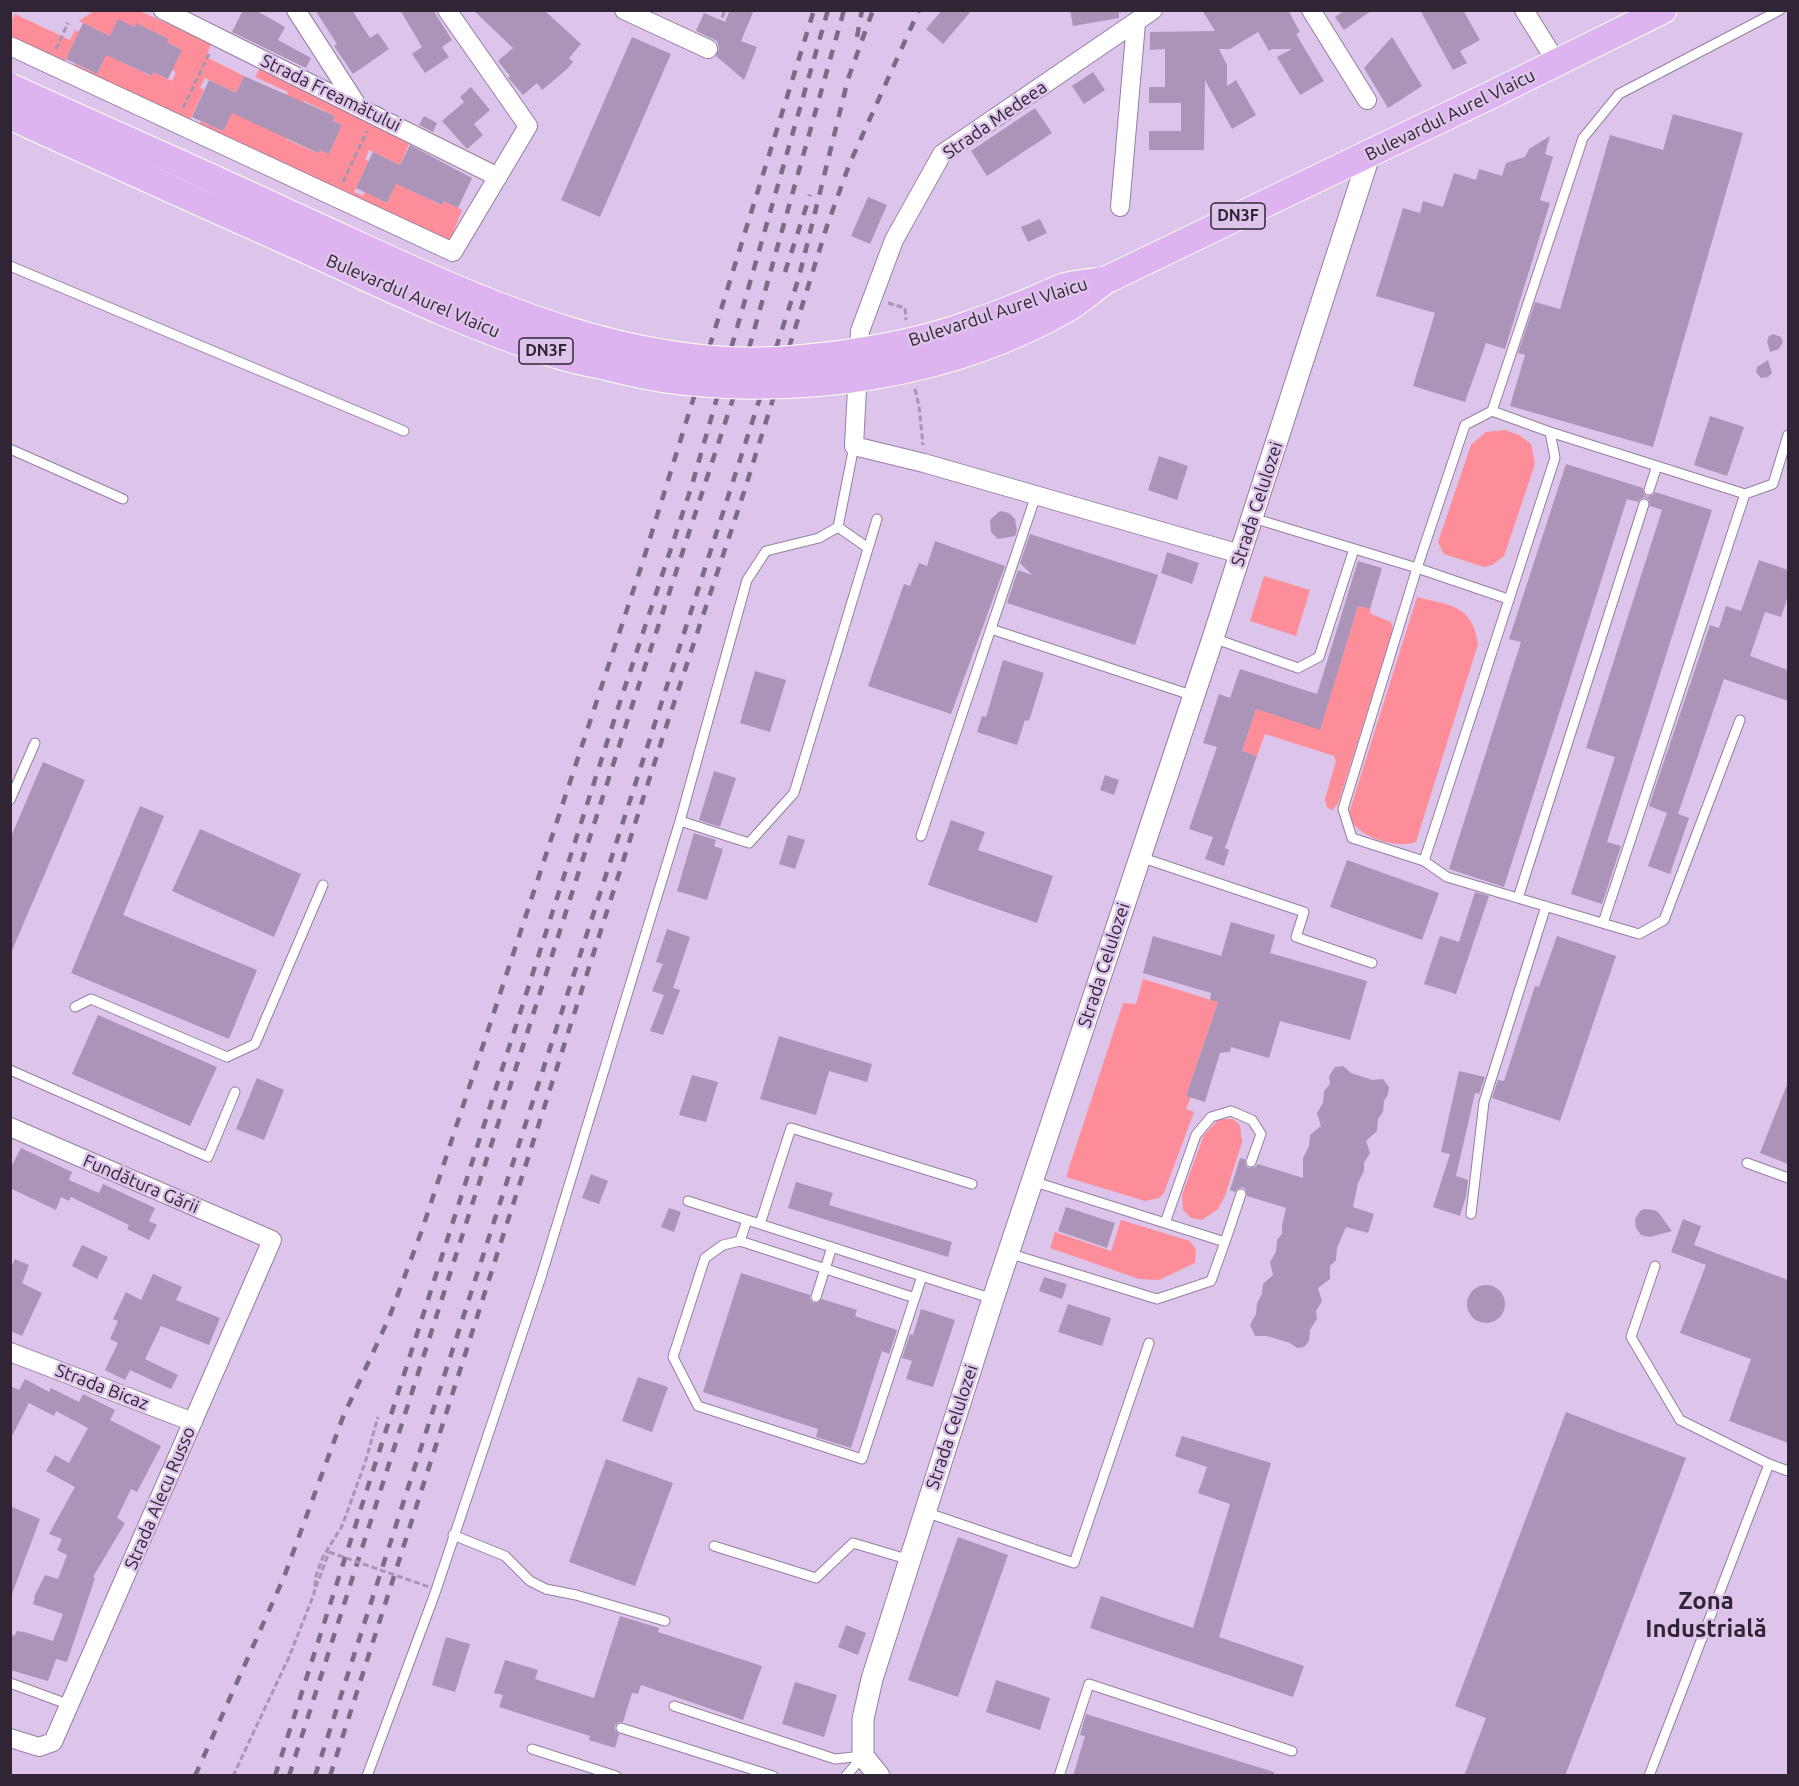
<!DOCTYPE html>
<html>
<head>
<meta charset="utf-8">
<style>
	body { margin:0 }
	#map { position:relative; width:1799px; height:1786px; overflow:hidden; background:#ddc4ea; font-family:Ubuntu,sans-serif }
	canvas { display:block }
	.frame { position:absolute; inset:0; border:12px solid #2f2534; pointer-events:none }
</style>
</head>
<body>
<div id="map">
<canvas width="1799" height="1786"></canvas>
<div class="frame"></div>
</div>
<script>
const ctx = document.querySelector('canvas').getContext('2d');
ctx.lineJoin = 'round';
function paint(path, color) {
  ctx.fillStyle = color;
  ctx.fill(path, 'evenodd');
}
function stroke(path, color, width, dash) {
  ctx.strokeStyle = color;
  ctx.lineWidth = width;
  ctx.lineCap = dash ? 'butt' : 'round';
  ctx.setLineDash(dash || []);
  ctx.stroke(path);
}
function label(font, color, halo, rows, align = 'center') {
  ctx.font = font + ' Ubuntu,sans-serif';
  ctx.lineWidth = 5;
  ctx.setLineDash([]);
  ctx.textBaseline = 'middle';
  ctx.strokeStyle = halo;
  ctx.fillStyle = color;
  for (const [text, x, y, turn = 0] of rows) {
    ctx.save();
    ctx.translate(x, y);
    ctx.rotate((+turn || 0) * Math.PI / 180);
    ctx.textAlign = isNaN(turn) ? turn : align;
    if (halo) ctx.strokeText(text, 0, 0);
    ctx.fillText(text, 0, 0);
    ctx.restore();
  }
}
paint(new Path2D(`
	M94 11H140L211 44 206 57 244 76 236 93 205 78 200 88 204 90 190 120 199 125 201 121 223 131 227 122 230 106 288 134 286 139 317 153 320 150 329 154 342 125 333 121 335 116 304 101 302 105 286 97 288 92 255 77 260 68 409 144 400 165 369 150 365 159 369 161 354 192 363 196 365 192 387 203 392 193 388 191 394 178 409 190 441 205 443 201 462 210 450 240 11 42 10 23 15 14 70 40 75 30 79 32 64 63 73 67 75 64 97 74 102 64 98 63 104 49 119 61 151 76 153 72 172 81 176 72 172 70 182 50 167 42 169 39 137 24 135 27 110 36 79 21Z
	M1505 430 1519 435 1531 444 1535 464 1504 556 1492 565 1484 567 1444 554 1438 542 1471 445 1486 432Z
	M1264 576 1310 590 1296 636 1250 621Z
	M1417 597C1451 606 1472 604 1478 644L1416 842C1398 849 1360 838 1351 820 1350 817 1350 813 1350 810Z
	M1358 606 1370 609 1371 614 1391 622 1393 630 1338 804 1332 810 1327 807 1325 799 1336 761 1334 756 1265 734 1257 756 1242 751 1256 709 1320 729Z
	M1143 979 1218 1002 1186 1096 1191 1097 1186 1109 1194 1112 1164 1193 1159 1198 1145 1201 1066 1177 1123 1003 1136 1004Z
	M1219 1119H1233L1240 1125 1242 1142 1225 1196 1218 1209 1202 1220 1191 1218 1183 1210 1182 1195 1204 1135Z
	M1121 1220 1190 1241 1196 1250 1195 1263 1159 1280 1139 1279 1050 1248 1055 1232 1111 1251Z`), '#fd8e99');
paint(new Path2D(`
	M243 10H255L285 27 278 40 311 58 306 68 232 32Z
	M315 10H352L370 38 378 33 389 49 353 74 334 46 337 44Z
	M400 10H433L452 40 442 47 449 57 425 73 412 54 422 47Z
	M473 10H544L581 44 569 58 573 62 566 70 542 90 537 83 523 95 510 80 508 78 510 76 498 61 513 48Z
	M730 10H754L741 41 757 47 744 80 716 56 719 49 717 41 696 31 704 13 725 22Z
	M942 10H972L943 44 926 29Z
	M1070 10H1119V18L1073 26Z
	M1202 10H1288L1300 32 1296 34 1324 81 1300 95 1277 57 1292 49H1272L1269 51 1258 32 1230 49H1219L1227 65V86L1236 80 1256 115 1232 129 1205 80 1204 150H1149V131H1181V103H1149V87H1165V49L1150 50V32L1215 31Z
	M1345 10H1372L1344 30 1335 17Z
	M1420 10H1463L1480 40 1460 51 1467 63 1453 70Z
	M118 19 135 27 136 23 169 39 167 42 182 50 168 79 153 72 152 76 106 55 97 74 66 59 83 23 110 36Z
	M632 37 671 54 600 217 561 200Z
	M1392 37 1422 86 1388 108 1364 68Z
	M1093 72 1105 90 1084 104 1072 86Z
	M244 76 335 116 333 121 342 125 329 154 320 150 318 153 232 113 223 131 192 117 209 80 236 93Z
	M471 87 490 110 474 124 483 135 467 149 442 121 464 102 460 97Z
	M1035 108 1052 133 987 176 971 151Z
	M1673 114 1743 133 1653 447 1510 406 1525 355 1518 353 1535 302 1560 309 1610 135 1663 150Z
	M424 116 437 123 433 132 419 125Z
	M1550 136 1545 154 1553 157 1540 200 1550 203 1505 349 1486 343 1465 402 1413 386 1435 313 1376 296 1403 208 1420 213 1423 201 1443 207 1454 173 1476 180 1479 169 1502 176 1506 163 1525 157 1529 149Z
	M410 145 472 178 458 208 443 201 442 205 396 184 387 203 356 188 373 152 400 165Z
	M868 197 887 205 870 244 851 236Z
	M1040 219 1047 233 1028 242 1021 227Z
	M1773 334 1781 337 1783 342 1779 349 1770 352 1767 341 1769 336Z
	M1768 360 1772 373 1768 377 1761 378 1756 372 1757 367Z
	M1710 416 1744 427 1727 476 1694 465Z
	M1159 456 1188 466 1177 500 1148 490Z
	M1566 464 1643 488 1644 494 1647 497 1653 495 1655 492 1712 510 1607 842 1621 846 1602 904 1571 894 1615 757 1586 748 1662 510 1650 506 1649 500 1645 497 1640 499 1638 502 1627 499 1504 887 1449 869 1521 642 1509 639Z
	M1000 511 1009 513 1015 519 1017 530 1015 536 998 539 991 532 990 520Z
	M1030 534 1158 575 1135 645 1007 603 1018 570 1032 575 1020 563Z
	M935 541 1005 566 951 714 868 686 904 584 910 586 919 563 927 566Z
	M1167 552 1199 563 1192 584 1161 573Z
	M1759 560 1788 570V596L1781 617 1765 612 1750 656 1788 670V701L1724 679 1678 814 1689 818 1670 874 1648 866 1667 813 1649 806 1710 625 1719 628 1726 606 1741 611Z
	M1358 561 1382 568 1370 609 1358 606 1320 730 1256 709 1242 751 1257 756 1225 848 1229 850 1224 866 1205 859 1213 837 1189 829 1217 747 1203 743 1219 694 1230 698 1240 669 1317 694Z
	M1003 660 1044 673 1029 721 1025 720 1017 745 977 732 982 716 986 717Z
	M755 671 786 680 770 732 740 723Z
	M43 762 85 780 10 955V839Z
	M714 771 736 778 720 827 699 820Z
	M1105 775 1119 780 1114 795 1100 790Z
	M140 806 164 816 123 915 257 970 229 1039 71 973Z
	M951 820 985 832 978 850 1053 876 1037 923 928 885Z
	M200 829 301 874 274 937 172 891Z
	M694 833 716 840 714 846 723 849 707 900 677 891Z
	M788 835 805 840 795 869 779 864Z
	M1347 860 1439 893 1422 940 1330 907Z
	M1475 892 1489 896 1456 994 1424 984 1440 936 1459 942Z
	M1231 922 1275 935 1270 953 1367 981 1350 1040 1280 1021 1269 1058 1231 1047 1230 1052 1220 1053 1205 1102 1186 1096 1218 1002 1210 1000 1211 993 1143 973 1153 936 1221 956Z
	M667 929 690 937 673 988 680 990 663 1035 650 1031 664 995 652 991 663 964 656 962Z
	M1557 936 1616 956 1560 1121 1492 1098 1498 1080 1504 1081 1535 986 1539 987Z
	M98 1015 217 1067 190 1126 72 1074Z
	M779 1036 872 1064 867 1082 829 1071 816 1115 760 1099Z
	M1343 1066 1351 1073 1372 1080 1383 1079 1389 1087 1388 1094 1384 1101 1383 1112 1378 1119 1377 1131 1366 1141 1370 1153 1364 1163V1171L1358 1183 1353 1207 1374 1214 1368 1233 1346 1227 1337 1248 1336 1260 1330 1266V1279L1318 1288 1322 1301 1316 1311 1317 1319 1310 1330 1309 1341 1304 1347 1297 1348 1290 1343 1267 1336H1255L1250 1325 1256 1314 1257 1303 1262 1294 1263 1284 1273 1275 1270 1262 1276 1252 1277 1240 1282 1234V1225L1286 1208 1247 1196 1246 1190 1243 1187 1237 1189 1235 1192 1230 1190 1240 1158 1245 1159 1246 1166 1249 1168 1255 1167 1258 1164 1303 1178V1158L1309 1146 1310 1135 1321 1126 1317 1113 1323 1103 1324 1091 1330 1084 1329 1076 1335 1067Z
	M1459 1071 1485 1077 1479 1094 1475 1093 1456 1176 1468 1180 1466 1196 1460 1216 1433 1207 1450 1154 1441 1152Z
	M692 1075 718 1082 706 1122 679 1115Z
	M257 1078 284 1090 264 1140 236 1129Z
	M1788 1082V1164L1760 1153Z
	M21 1148 72 1172 69 1180 99 1193 103 1184 155 1208 149 1221 157 1225 149 1240 127 1229 129 1225 71 1197 69 1201 61 1197 56 1210 10 1188V1169Z
	M591 1174 608 1181 599 1204 582 1198Z
	M796 1182 833 1193 829 1205 952 1242 948 1257 788 1208Z
	M1066 1207 1115 1223 1107 1248 1058 1231Z
	M669 1208 681 1212 674 1232 661 1227Z
	M1644 1209 1654 1210 1658 1212 1672 1231 1650 1237 1641 1235 1636 1228 1635 1219 1640 1211Z
	M1683 1219 1701 1226 1694 1245 1788 1280V1443L1729 1421 1751 1359 1680 1333 1706 1265 1671 1252Z
	M82 1245 108 1257 97 1279 72 1266Z
	M15 1259 29 1265 22 1283 42 1293 22 1336 10 1331V1269Z
	M741 1273 810 1295V1299L813 1303H818L822 1299 857 1310 855 1316 897 1330 889 1354 882 1351 851 1448 816 1437 818 1429 703 1392Z
	M153 1274 182 1287 176 1300 220 1318 209 1345 161 1326 145 1359 178 1375 171 1389 130 1370 125 1380 105 1370 118 1343 110 1339 118 1321 113 1319 126 1292 141 1300Z
	M1044 1277 1067 1284 1062 1299 1039 1291Z
	M1467 1304a19 19 0 1 1 38 0a19 19 0 1 1-38 0Z
	M1068 1304 1111 1318 1102 1346 1058 1332Z
	M921 1309 955 1320 933 1387 906 1379 912 1361 902 1358 910 1334 913 1335Z
	M638 1377 668 1387 652 1432 622 1421Z
	M25 1379 49 1392 51 1388 79 1402 83 1394 115 1410 110 1420 161 1446 137 1492 131 1489 117 1518 125 1523 93 1577 95 1578 67 1662 56 1659 48 1681 10 1670V1634L14 1636 17 1631 24 1632 53 1641 63 1614 33 1604 35 1598 34 1597 45 1575 58 1579 67 1555 57 1550 62 1539 49 1534 75 1487 46 1471 55 1455 69 1463 88 1428 56 1411 54 1416 29 1403 10 1440V1386L19 1390Z
	M1566 1412 1686 1458 1565 1776H1464L1486 1718 1455 1706Z
	M1182 1436 1271 1463 1219 1637 1304 1666 1293 1697 1090 1628 1101 1596 1193 1628 1230 1504 1198 1493 1207 1467 1175 1456Z
	M606 1459 673 1483 635 1586 569 1562Z
	M10 1506 40 1519 12 1594 10 1593Z
	M958 1537 1008 1555 958 1697 908 1680Z
	M620 1616 659 1628 658 1632 762 1666 743 1720 641 1685 638 1694 632 1693 623 1722H619L615 1725V1730L619 1734 615 1748 589 1740 590 1736 499 1707 503 1695 494 1693 505 1660 538 1670 535 1679 594 1698Z
	M846 1625 866 1633 858 1655 838 1647Z
	M446 1637 470 1644 455 1692 432 1685Z
	M996 1680 1050 1698 1040 1730 986 1712Z
	M795 1682 837 1695 824 1737 782 1724Z
	M1086 1714 1274 1772V1776H1073L1085 1736 1080 1735Z`), '#ac94b9');
const service = new Path2D(`
	M10 266 404 431
	M1550 432 1745 494 1773 484 1788 435
	M10 449 123 499
	M1649 490 1657 466
	M1253 518 1417 568 1508 599
	M838 527 868 548
	M991 629 1194 696
	M1213 638 1298 668 1319 657 1354 549
	M1740 720 1664 920 1639 934 1447 877 1424 861 1352 838 1343 809 1417 568 1465 425 1492 411 1583 138 1619 94 1780 10
	M10 800 35 743
	M680 821 749 843 794 793 877 519
	M921 836 1036 495
	M1140 857 1304 912 1296 937 1372 963
	M1424 861 1555 458 1550 432 1492 411
	M1518 898 1644 504
	M1603 923 1745 494
	M75 1007 91 999 227 1057 255 1044 323 885
	M10 1070 208 1157 235 1092
	M1747 1163 1788 1178
	M688 1201 993 1299
	M1471 1214 1484 1102 1546 906
	M747 1220 740 1241 723 1245 705 1258 673 1357 698 1406 862 1459 922 1276
	M1165 1223 1196 1135 1211 1117 1231 1111 1252 1120 1261 1134 1251 1162
	M760 1224 791 1128 972 1184
	M740 1241 915 1298
	M1225 1242 1241 1194
	M1008 1253 1157 1299 1211 1281 1225 1242 1032 1181
	M1655 1266 1631 1337 1680 1420 1769 1464
	M816 1297 832 1247
	M925 1512 1074 1563 1149 1343
	M453 1535 505 1556 530 1581 546 1589 576 1595 665 1621
	M714 1546 816 1578 853 1543 910 1560
	M10 1683 70 1705
	M674 1706 835 1759 863 1756
	M621 1728 773 1776
	M532 1749 616 1776
	M367 1776 434 1596 541 1277 680 821 747 580 766 551 819 538 838 527 854 446
	M846 1776 863 1756
	M1059 1776 1089 1684 1292 1751
	M1649 1776 1769 1464 1788 1471`);
const minor = new Path2D(`
	M163 10 498 177
	M296 10 357 105
	M624 10 708 49
	M1153 10 942 154 894 240 860 331 854 446 924 463 1240 554
	M1311 10 1367 100
	M1524 10 1557 63
	M10 46 453 252 528 126 447 10
	M1120 207 1136 23
	M10 1127 272 1240 53 1742 39 1747 10 1738
	M10 1352 193 1422`);
const tertiary = new Path2D(`
	M879 1776 863 1756V1719L872 1679 993 1299 1213 638 1370 153`);
const primary = new Path2D(`
	M1106 280 1493 94 1663 10`);
stroke(service, '#967ea2', 11);
stroke(minor, '#967ea2', 20);
stroke(tertiary, '#967ea2', 23);
stroke(primary, '#fff', 29);
stroke(new Path2D(`
	M715 34 725 10
	M56 49 68 23
	M183 108 210 52
	M343 182 367 131
	M888 303 905 308 906 320
	M915 389 919 406 923 445
	M316 1587 329 1552
	M233 1776 289 1657 314 1594 316 1576 323 1557 342 1526 365 1463 378 1417`), '#a994b3', 3, [6, 3]);
stroke(service, '#fff', 9);
stroke(minor, '#fff', 18);
stroke(tertiary, '#fff', 21);
stroke(primary, '#ddb4ef', 27);
stroke(new Path2D(`
	M857 37 862 10
	M785 272 810 195
	M195 1776 284 1577 343 1417 389 1318 422 1230 643 561 814 10
	M275 1776 618 708 692 485 828 10
	M289 1776 630 712 746 359 844 10
	M315 1776 799 277 848 79 873 10
	M330 1776 666 727 744 492 827 226 849 165 919 10`), '#7b6b84', 4.5, [10, 10]);
const primaryBridge = new Path2D(`
	M10 87C107 131 205 174 301 219 460 291 628 379 808 358 858 353 909 344 956 329 976 322 997 315 1016 307 1032 301 1048 293 1064 287 1075 284 1087 283 1099 281
	M10 116C107 160 203 204 300 247 383 285 467 326 555 354 569 359 585 362 600 365 627 372 654 378 681 381 812 395 953 374 1068 308 1081 300 1093 289 1106 280`);
stroke(primaryBridge, '#fff', 29, []);
stroke(new Path2D(`
	M329 1552 432 1588`), '#a994b3', 3, [6, 3]);
stroke(primaryBridge, '#ddb4ef', 27);
for (const [x, y, w] of [
	[1238,216,54],
	[546,351,54]
]) {
  const box = new Path2D();
  box.roundRect(x - w / 2, y - 13, w, 26, 4.5);
  ctx.fillStyle = '#ddc4ea';
  ctx.fill(box);
  stroke(box, '#2f2534', 1.5);
}
label('bold 16px', '#2f2534', null, [
	["DN3F",1238,216],
	["DN3F",546,351]
]);
label('18px', '#2f2534', '#ddc4ea', [
	["Strada Freamătului",331,93,26],
	["Bulevardul Aurel Vlaicu",1450,115,-26],
	["Strada Medeea",995,120,-35],
	["Bulevardul Aurel Vlaicu",413,296,23],
	["Bulevardul Aurel Vlaicu",998,312,-18],
	["Strada Celulozei",1257,504,-72],
	["Strada Celulozei",1104,965,-72],
	["Fundătura Gării",141,1184,23],
	["Strada Bicaz",102,1387,21],
	["Strada Celulozei",952,1427,-72],
	["Strada Alecu Russo",160,1498,-67]
]);
label('bold 24px', '#2f2534', '#ddc4ea', [
	["Zona",1706,1601],
	["Industrială",1706,1629]
]);
</script>
</body>
</html>
